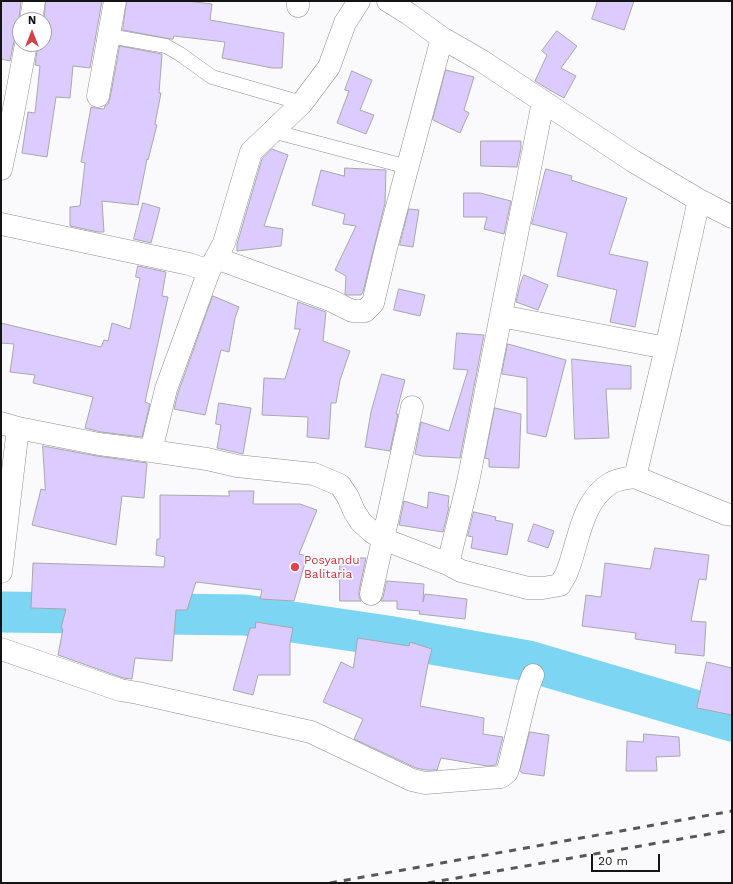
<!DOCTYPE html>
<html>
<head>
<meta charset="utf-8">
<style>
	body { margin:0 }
	#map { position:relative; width:733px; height:884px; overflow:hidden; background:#fafafd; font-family:"Work Sans",sans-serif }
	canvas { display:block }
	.frame { position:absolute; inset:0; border:2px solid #141415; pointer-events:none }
	.north { position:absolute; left:12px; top:12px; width:40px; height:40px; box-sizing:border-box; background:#fff; border:1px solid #a1a1a1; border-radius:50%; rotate:0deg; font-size:11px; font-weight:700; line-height:16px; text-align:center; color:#141415 }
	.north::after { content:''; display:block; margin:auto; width:14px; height:18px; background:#d1414b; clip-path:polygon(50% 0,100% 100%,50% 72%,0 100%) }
	.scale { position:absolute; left:591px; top:854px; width:69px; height:18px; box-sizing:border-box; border:2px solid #141415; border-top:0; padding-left:5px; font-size:12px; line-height:14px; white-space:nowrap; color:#141415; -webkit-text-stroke:3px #fff; paint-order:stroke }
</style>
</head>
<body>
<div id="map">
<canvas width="733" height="884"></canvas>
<div class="frame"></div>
<div class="north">N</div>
<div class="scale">20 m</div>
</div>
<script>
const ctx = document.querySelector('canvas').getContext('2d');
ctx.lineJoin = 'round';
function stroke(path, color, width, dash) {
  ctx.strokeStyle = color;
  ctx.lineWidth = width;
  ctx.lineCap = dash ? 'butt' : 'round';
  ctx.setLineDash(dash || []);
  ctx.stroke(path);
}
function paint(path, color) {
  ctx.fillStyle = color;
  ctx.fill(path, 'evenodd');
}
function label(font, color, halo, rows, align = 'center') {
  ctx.font = font + ' "Work Sans",sans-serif';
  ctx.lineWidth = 3;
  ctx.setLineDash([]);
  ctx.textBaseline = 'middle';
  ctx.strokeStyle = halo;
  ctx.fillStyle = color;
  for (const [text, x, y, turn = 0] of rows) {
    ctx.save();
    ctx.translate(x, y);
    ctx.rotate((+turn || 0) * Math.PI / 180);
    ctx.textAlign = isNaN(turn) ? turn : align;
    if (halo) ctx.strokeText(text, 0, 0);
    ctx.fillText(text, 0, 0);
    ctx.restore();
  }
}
stroke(new Path2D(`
	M1 612 245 615 387 636 528 661 732 721`), '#7dd5f4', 41);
const building = new Path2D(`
	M1 1H21L19 18 20 33 16 36 14 41 10 61 1 59Z
	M46 1H102L90 68 73 66 70 98 56 97 47 157 22 153 28 112 35 113 40 66 35 65 38 44H44V20Z
	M127 1H187L212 4 210 20 284 33 282 68H272L222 58 225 42 174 36 173 39H170L123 30Z
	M598 1H634L624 30 592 19Z
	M557 31 577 46 561 68 576 76 564 98 548 89 535 81 547 55 542 51Z
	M120 46 162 54 159 93H161L155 124 157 125 148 160 147 159 138 205 102 201 104 232H98L70 226V207L80 206 85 163 81 162 91 107 95 108 104 109 105 106 108 104 110 98Z
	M446 70 474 77 464 110 469 113 460 133 433 120Z
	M352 71 372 80 360 110 374 115 366 134 337 123 349 91 345 90Z
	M481 141H521V148L517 167 481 166Z
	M272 149 288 155 264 226 283 229 281 246 237 251V244L262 159Z
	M345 168 386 170 385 203 363 292 361 295H347L345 294 346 276 335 270 356 226 343 224 345 214 312 205 321 170 344 176Z
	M546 169 572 176 571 180 627 198 609 254 648 262 635 327 610 322 617 290 557 276 567 233 532 224Z
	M464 193H480L511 201 504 234 484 229 487 217H464Z
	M143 203 160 208 151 243 134 239Z
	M409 209 419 210 413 247 400 245Z
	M138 266 166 272 162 296 168 297 145 402 150 404 142 437 101 432 85 428 93 397 33 383 35 375 10 372 14 344 1 343V323L101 347 104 340 108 341 112 323 130 329 140 278 136 277Z
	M524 275 548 285 538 310 516 302 520 285Z
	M399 289 425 295 420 316 394 310Z
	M213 296 239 307 235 318 229 352 221 350 205 415 174 409 178 393Z
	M298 302 326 312 323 341 350 351 340 380 336 403H331L329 439 307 437 308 417 262 415 264 378 285 379 300 329H295Z
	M457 333 484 335 460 458 422 456 415 454 421 422 449 431 468 370 454 369Z
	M508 344 566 360 546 437 527 433V378L502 374Z
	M572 359 631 366V389H606L609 438 575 439Z
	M382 374 405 380 396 414H398L390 451 365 447 371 412Z
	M219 403 251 408 243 454 217 448 221 425 216 424Z
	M495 408 521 414 519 468 489 467V459L485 458Z
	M43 446 97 456 147 463 144 498 122 496 116 545 32 525 41 489 45 490Z
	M229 491H254L253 504H300L317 510 299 554 307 556 294 601 260 599 262 590 196 582 187 610H176L172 661 135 658 132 679 123 678 58 655 63 629 61 628 66 609 31 608 33 563 164 567 165 557 156 555 157 539H160V495L229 496Z
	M429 492 449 496 448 507H449L443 532 399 525 404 501 427 508Z
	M474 512 496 517 495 520 513 524 507 555 471 548 473 537 468 536Z
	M534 524 554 531 548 548 528 541Z
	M655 548 709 555 706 580 699 579 691 621 706 622 704 656 675 653 676 645 635 639 636 633 582 626 586 595 601 597 605 563 650 569Z
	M340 558H366L359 591V597L361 601H340Z
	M387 581 424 584 423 602 425 594 467 599 465 619 419 614 420 611 397 609V601H381L383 597Z
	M256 622 293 628 290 643V675H258L253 695 233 690 250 628H255Z
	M358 638 409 646 410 642 432 649 428 664 420 706 484 718 483 734 503 737 496 765 487 766 441 758 437 770H426L416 768 354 739 363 719 323 702 341 662 353 668Z
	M707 662 732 668V715L697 708Z
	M530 732 549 735 544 776 522 773V772L520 771Z
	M644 734 679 737 680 756 656 757 657 771H626L627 741 643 742Z`);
paint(building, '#dbcbfe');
stroke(building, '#a8a8aa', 1);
const service = new Path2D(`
	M109 36 166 46 180 54 212 77 302 103
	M272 131 408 167`);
const minor = new Path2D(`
	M388 1 409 14 442 38 482 61 633 161 699 200 732 217
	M298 6V1
	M31 20 34 1
	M98 96 115 1
	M1 169 12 119 26 44
	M1 224 189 264 209 271 224 243 251 152 302 103 329 67 345 23 359 1
	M216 258 330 300 352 311H365L373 303 386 248 442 38
	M501 316 666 348
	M1 423 18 428 99 444 130 448 207 459 237 466 314 474 340 485 348 497 354 511 361 522 372 532 383 539 448 564 461 571 528 588H543L560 585C562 580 566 576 567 572 579 542 581 501 611 483 618 479 627 478 635 477L726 514 732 515
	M151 451 166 389 209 271
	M635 477 666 348 699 200
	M448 564 468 482 543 102
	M1 572 18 428
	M371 594 412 407
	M1 649 120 690 138 693 311 732 412 780 425 783 501 777 507 772 509 766 528 688 533 675`);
stroke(service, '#8e8e90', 15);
stroke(minor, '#8e8e90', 23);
stroke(service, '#fff', 14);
stroke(minor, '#fff', 22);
stroke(new Path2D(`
	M330 883 732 811
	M428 883 732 830`), '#575759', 3, [7, 7]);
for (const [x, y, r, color] of [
	[295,567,5,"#e0444e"]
]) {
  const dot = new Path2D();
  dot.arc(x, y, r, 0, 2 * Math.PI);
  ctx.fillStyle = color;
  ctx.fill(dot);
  stroke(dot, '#fff', 1.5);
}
label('12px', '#be3a42', '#fff', [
	["Posyandu",304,560],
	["Balitaria",304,574]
], 'left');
</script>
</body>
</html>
